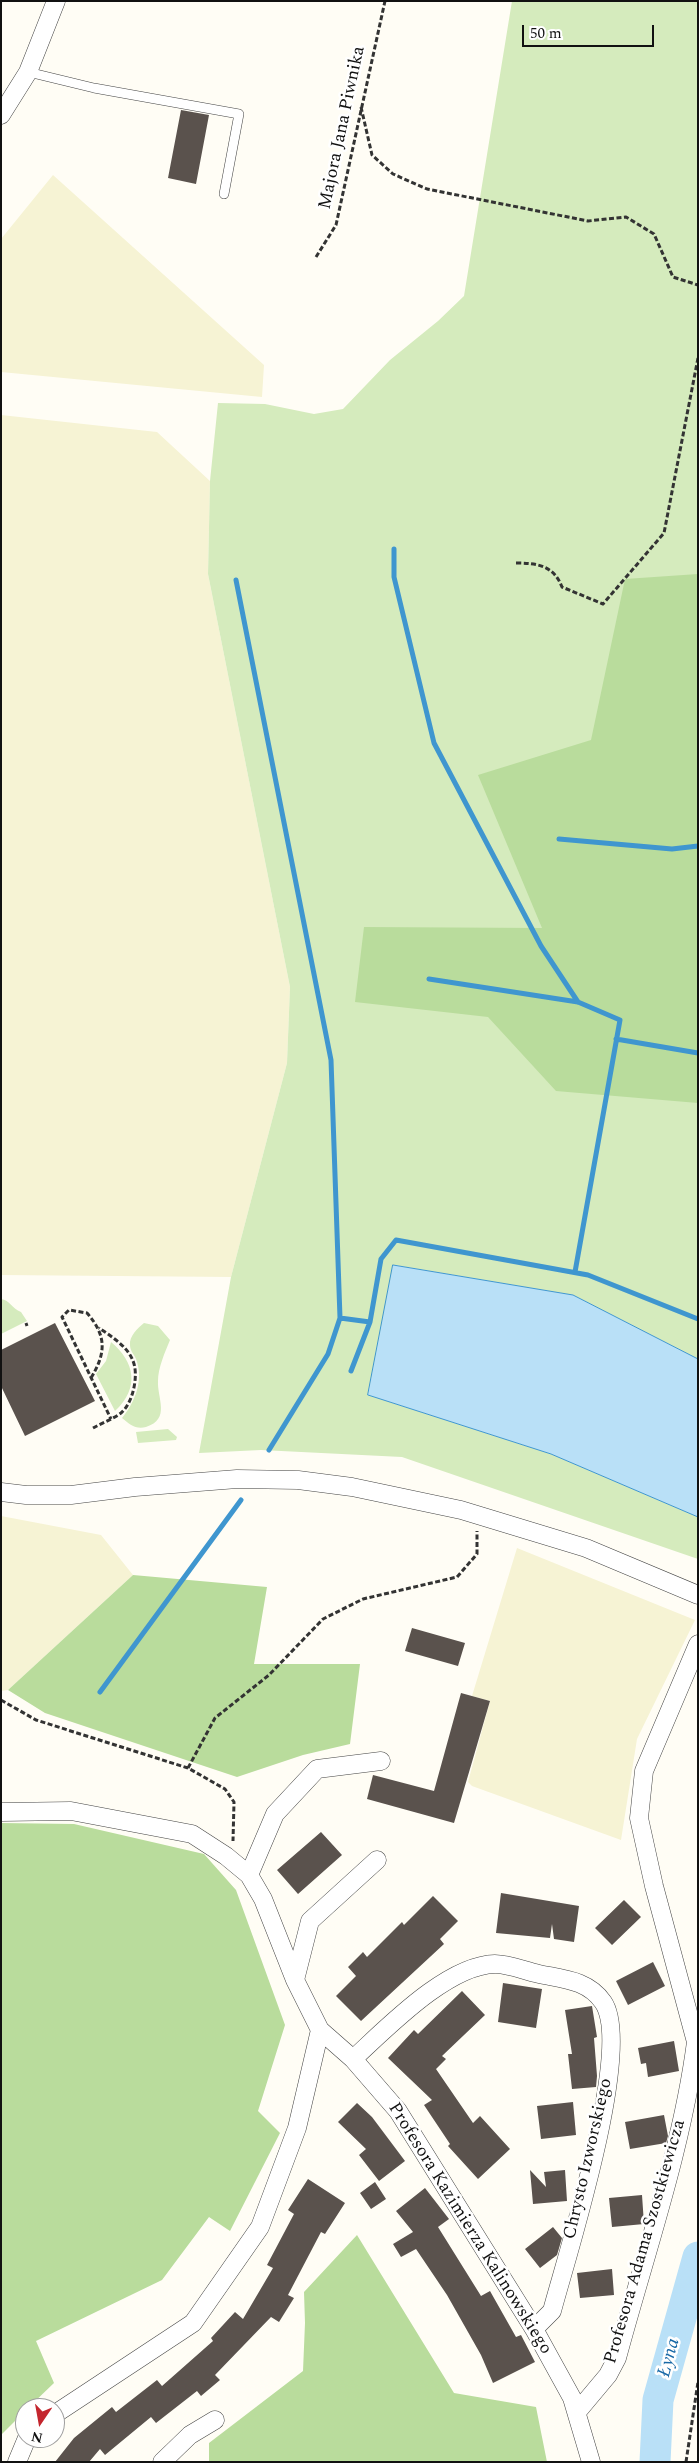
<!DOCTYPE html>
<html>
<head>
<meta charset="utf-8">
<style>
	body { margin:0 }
	#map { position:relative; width:699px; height:2463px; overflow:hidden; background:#fffdf5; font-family:Spectral,serif }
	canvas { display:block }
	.frame { position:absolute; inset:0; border:2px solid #111; pointer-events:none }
	.north { position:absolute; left:15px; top:2398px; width:50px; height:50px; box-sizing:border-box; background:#fff; border:1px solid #a0a0a0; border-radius:50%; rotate:192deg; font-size:14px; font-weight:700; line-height:20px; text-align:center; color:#111 }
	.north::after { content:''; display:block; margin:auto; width:18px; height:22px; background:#c4262e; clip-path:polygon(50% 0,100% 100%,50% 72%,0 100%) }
	.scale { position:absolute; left:522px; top:25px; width:132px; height:22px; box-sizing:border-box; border:2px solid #111; border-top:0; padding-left:6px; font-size:15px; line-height:18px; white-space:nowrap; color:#111; -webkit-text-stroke:4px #fff; paint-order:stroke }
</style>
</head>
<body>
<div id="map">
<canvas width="699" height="2463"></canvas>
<div class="frame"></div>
<div class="north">N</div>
<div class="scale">50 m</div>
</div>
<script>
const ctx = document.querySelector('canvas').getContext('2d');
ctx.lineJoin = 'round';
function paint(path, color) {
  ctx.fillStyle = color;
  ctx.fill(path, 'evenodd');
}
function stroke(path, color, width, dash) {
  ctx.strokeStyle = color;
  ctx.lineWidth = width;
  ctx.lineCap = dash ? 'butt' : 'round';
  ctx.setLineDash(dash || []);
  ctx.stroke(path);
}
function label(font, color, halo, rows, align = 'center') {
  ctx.font = font + ' Spectral,serif';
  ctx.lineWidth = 5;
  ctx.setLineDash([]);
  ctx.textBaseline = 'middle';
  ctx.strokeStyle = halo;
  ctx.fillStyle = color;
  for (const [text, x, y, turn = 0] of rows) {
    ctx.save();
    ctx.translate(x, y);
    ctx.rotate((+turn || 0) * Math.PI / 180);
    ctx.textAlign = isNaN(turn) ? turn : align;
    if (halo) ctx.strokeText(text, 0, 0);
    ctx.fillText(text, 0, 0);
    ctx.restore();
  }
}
paint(new Path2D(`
	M53 175 264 365 262 397 1 372V239Z
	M1 415 157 432 210 481 208 574 290 987 287 1063 231 1277 1 1275Z
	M1 1516 101 1535 133 1575 8 1690 1 1691Z
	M517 1548 695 1620 637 1739 621 1840 472 1786 468 1782 490 1701 472 1696Z`), '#f6f3d4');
paint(new Path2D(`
	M512 1H698V1359L573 1295 394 1265 368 1395 551 1454 698 1517V1559L402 1457 261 1450 199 1453 231 1277 287 1063 290 987 208 574 210 481 218 403 265 404 314 414 343 409 390 360 438 321 464 296Z
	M1 1299C10 1300 12 1309 21 1312L27 1321 1 1334Z
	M144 1323 158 1326 170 1340C165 1352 158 1368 158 1381 157 1398 171 1419 146 1427 136 1430 129 1424 122 1418 135 1402 144 1380 136 1359 134 1354 130 1351 130 1345 129 1336 138 1328 144 1323Z
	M111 1342C135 1362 140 1388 115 1411L96 1374 106 1361Z
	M168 1429 177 1437 176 1440 138 1443 136 1432Z`), '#d5ebbd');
paint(new Path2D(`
	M698 574V1103L556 1091 488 1017 355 1002 364 927 542 928 478 775 591 740 625 579Z
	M133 1575 267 1587 254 1664H360L350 1744 303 1755 237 1777 45 1713 8 1690Z
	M1 1823 74 1824 204 1854 236 1890 285 2025 258 2111 280 2133 230 2231 209 2217 162 2280 36 2341 54 2383 28 2408H25V2411L1 2435Z
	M357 2235 454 2393 536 2407 547 2462H209V2443L303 2371 305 2323 304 2292Z`), '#b9dc9c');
const water = new Path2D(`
	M393 1265 573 1295 698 1359V1517L551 1454 368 1395Z`);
paint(water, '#b9e0f7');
stroke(water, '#3f96cf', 1);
stroke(new Path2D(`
	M394 549V577L434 743 541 946 578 1002
	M236 580 331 1060 340 1318 328 1354 269 1450
	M559 839 672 849 698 846
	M429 979 578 1002 620 1020 575 1272
	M616 1039 698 1053
	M340 1318 370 1322
	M351 1371 370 1322 381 1259 396 1240 588 1275 698 1319
	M100 1692 241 1500`), '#3f96cf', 5);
stroke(new Path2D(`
	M655 2462 658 2400 698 2257`), '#b9e0f7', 31);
paint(new Path2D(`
	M181 110 209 115 196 184 168 178Z
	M55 1323 95 1401 25 1436 1 1386V1350Z
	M412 1628 465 1643 458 1666 405 1651Z
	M461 1693 490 1701 454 1823 367 1799 373 1775 434 1791Z
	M321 1832 342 1855 298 1894 277 1870Z
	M501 1893 579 1906 574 1942 554 1939 552 1924 550 1938 496 1933Z
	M433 1896 458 1921 440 1939 444 1944 361 2021 336 1996 356 1976 348 1967 363 1952 367 1957 402 1922 404 1925Z
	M624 1900 641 1917 612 1945 595 1928Z
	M653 1962 665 1986 628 2005 616 1981Z
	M503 1983 542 1989 536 2028 498 2022Z
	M462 1991 485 2015 442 2056 446 2059 436 2069 473 2123 480 2116 510 2149 478 2179 448 2146 450 2144 424 2105 432 2100 388 2058 414 2030 418 2034Z
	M592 2006 597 2037 594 2038 597 2076 596 2087 572 2089 568 2054H572L565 2010Z
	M674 2041 679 2071 648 2077 646 2063 641 2064 638 2048Z
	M573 2102 576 2135 541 2139 537 2106Z
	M357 2103 372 2117 405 2161 379 2181 359 2155 366 2149 338 2122Z
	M664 2115 668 2136 666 2143 630 2149 625 2122Z
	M530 2170 546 2187 544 2172 565 2170 567 2201 533 2204Z
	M308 2179 345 2203 325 2234 321 2232 288 2295 294 2298 279 2322 271 2317 215 2375 220 2380 201 2396 197 2391 156 2423 151 2417 105 2455 100 2449 89 2462H55L74 2438 112 2407 116 2412 157 2380 162 2386 213 2341 211 2338 235 2312 243 2319 273 2268 267 2265 294 2214 288 2210Z
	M375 2182 386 2199 371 2209 360 2193Z
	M425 2188 449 2219 438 2227 481 2296 490 2291 516 2337 521 2335 535 2362 493 2383 481 2355 447 2295 416 2249 401 2257 393 2244 413 2232 396 2211Z
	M642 2195 644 2224 612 2227 609 2198Z
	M553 2227 562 2238 557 2255 540 2268 525 2249Z
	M612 2269 614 2295 580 2298 577 2273Z`), '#5a524d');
const service = new Path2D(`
	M28 72 94 88 239 114 224 194`);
const minor = new Path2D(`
	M1 115 28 72 56 1
	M1 1492 26 1495H71L135 1487 237 1479 298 1480 352 1487 461 1510 586 1548 698 1595
	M1 1812 71 1811 192 1834 226 1856 249 1875 263 1899 295 1980 320 2030 353 2059 398 2111 534 2329 572 2398 591 2462
	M249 1875 275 1814 317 1769 381 1761
	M295 1980 310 1921 377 1860
	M353 2059C387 2028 447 1965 495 1964 509 1964 525 1971 539 1974 563 1979 588 1980 603 2002 634 2046 567 2255 552 2311L534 2329
	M577 2412 608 2375 617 2358C645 2254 682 2149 696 2042L654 1886 639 1818 644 1771 698 1644
	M55 2414 193 2323 260 2227 297 2128 320 2030
	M17 2462 27 2438
	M162 2462 190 2435 215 2420`);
stroke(service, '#444', 10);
stroke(minor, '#444', 19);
stroke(new Path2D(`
	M361 107 372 155 393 174 427 189 588 221 626 217 654 234 673 277 698 285
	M316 257 336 225 385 1
	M516 563C538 563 554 566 562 587L603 604 664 533 698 358
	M26 1323 27 1326
	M91 1378C106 1353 107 1336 87 1313L69 1310 62 1317 111 1419
	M93 1428C102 1423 113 1419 121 1413 133 1403 139 1375 133 1361 128 1347 111 1336 99 1328
	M1 1700 36 1720 188 1768 225 1789 234 1802 233 1841
	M188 1768 215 1718 269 1675 323 1619 363 1599 457 1577 477 1554V1531
	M686 2462 698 2382`), '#333', 3, [5, 2.5]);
stroke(service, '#fff', 9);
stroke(minor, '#fff', 18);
label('18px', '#111', '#fff', [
	["Majora Jana Piwnika",343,128,-78],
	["Chrysto Izworskiego",589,2159,-77],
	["Profesora Kazimierza Kalinowskiego",469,2229,58],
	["Profesora Adama Szostkiewicza",646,2242,-74]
]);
label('italic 19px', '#1768a6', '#fff', [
	["Łyna",670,2358,-75]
]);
</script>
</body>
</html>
